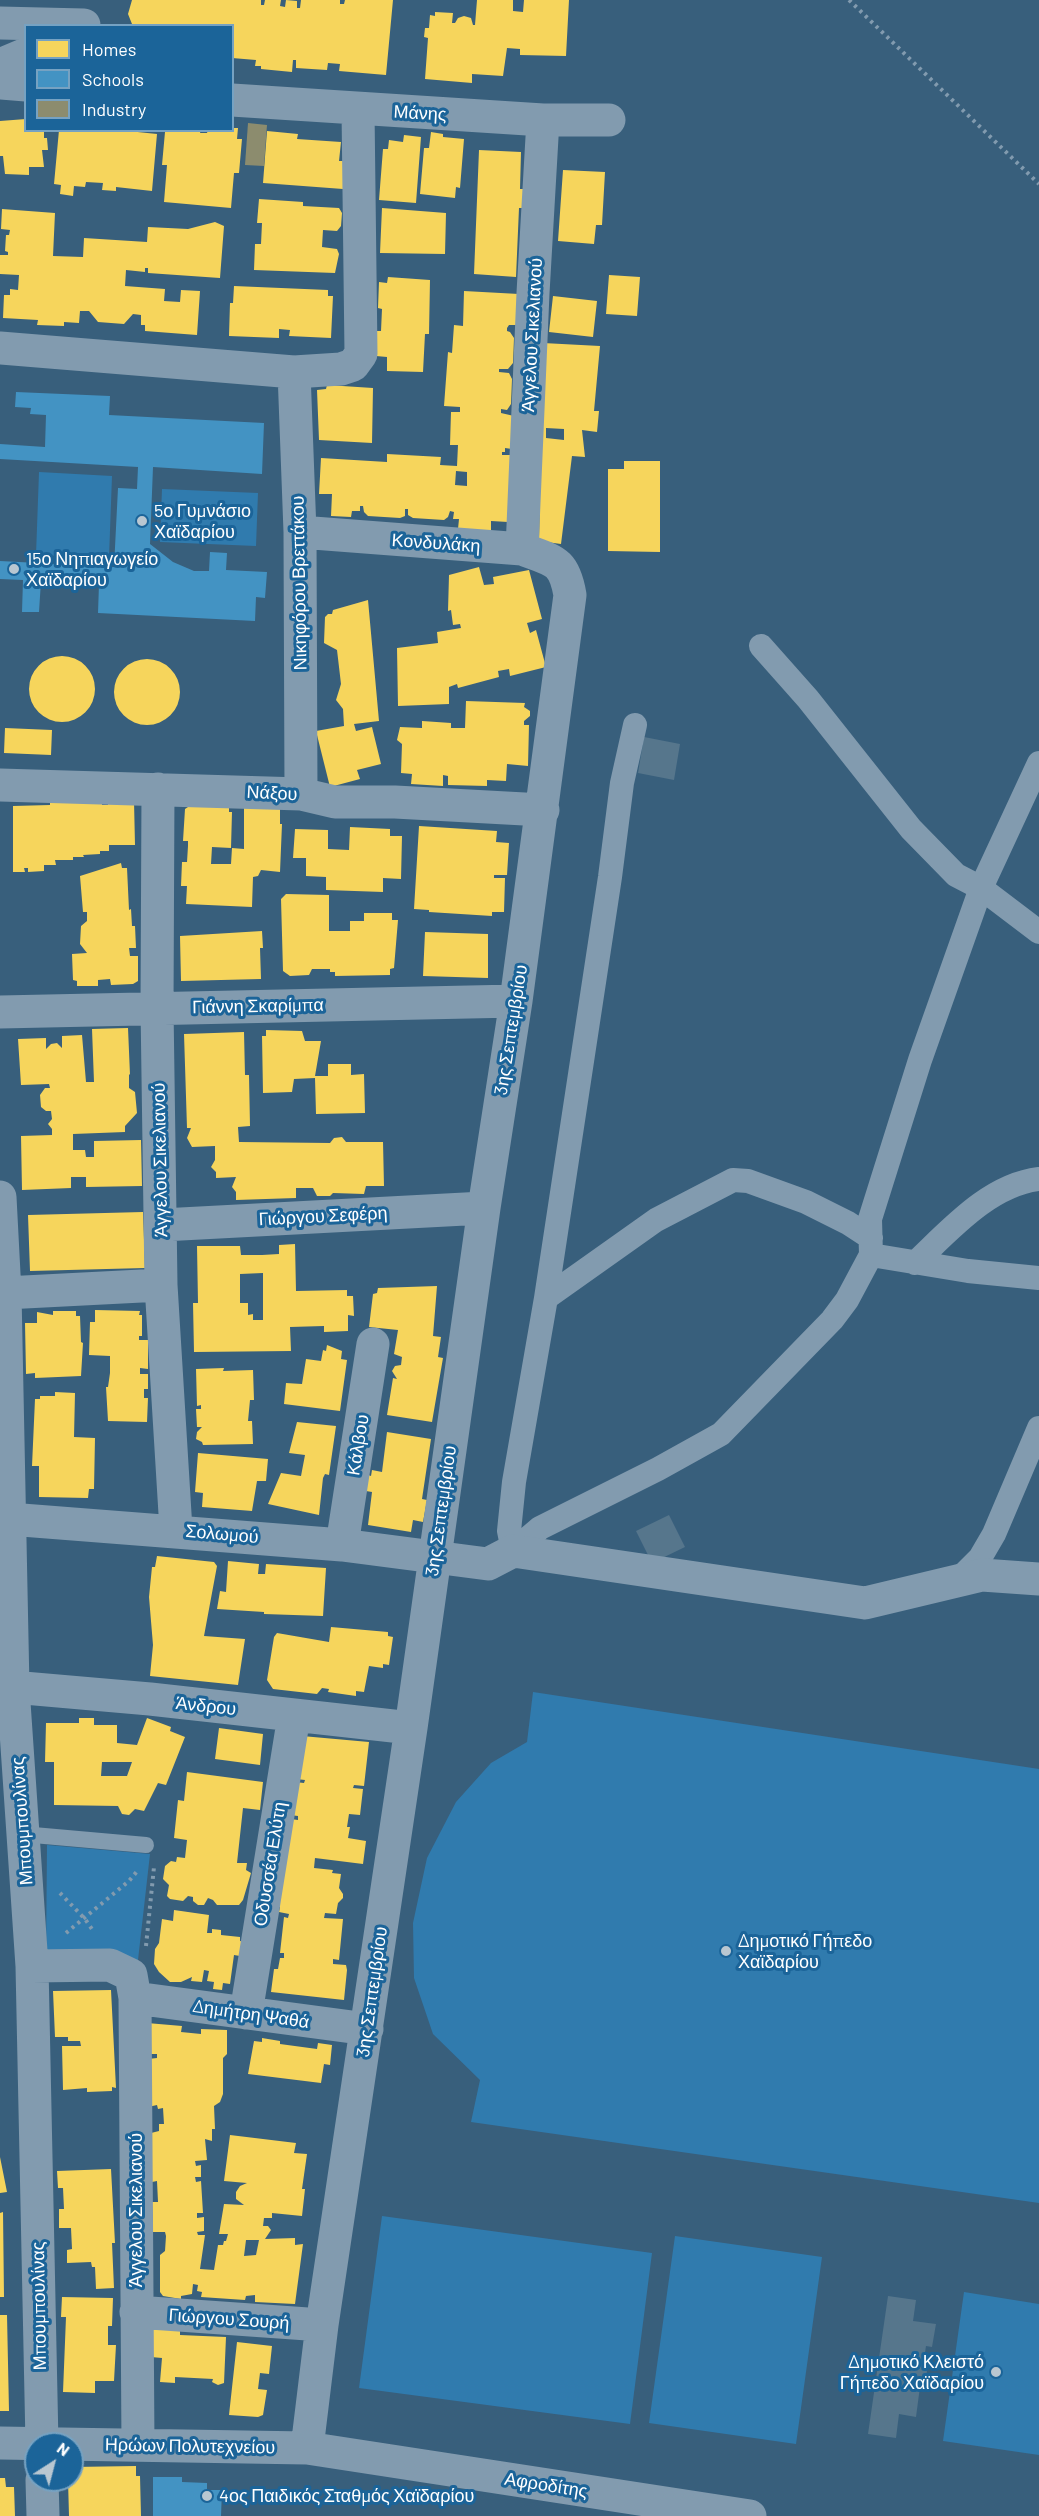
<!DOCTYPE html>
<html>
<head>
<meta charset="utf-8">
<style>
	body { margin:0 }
	#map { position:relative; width:1039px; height:2516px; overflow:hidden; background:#385f7c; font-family:Barlow,sans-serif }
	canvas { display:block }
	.legend { position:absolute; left:24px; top:24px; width:210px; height:108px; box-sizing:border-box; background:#1b6499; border:2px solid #76a2c2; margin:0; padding:8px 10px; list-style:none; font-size:18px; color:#fff }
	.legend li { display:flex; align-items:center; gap:12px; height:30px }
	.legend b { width:30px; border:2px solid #76a2c2 }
	.north { position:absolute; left:24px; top:2432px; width:60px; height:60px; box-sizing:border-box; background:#1b6499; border:2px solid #76a2c2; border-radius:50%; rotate:36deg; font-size:16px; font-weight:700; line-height:24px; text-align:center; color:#fff }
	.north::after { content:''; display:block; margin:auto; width:21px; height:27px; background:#b9c7d1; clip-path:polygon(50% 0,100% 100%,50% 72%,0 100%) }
</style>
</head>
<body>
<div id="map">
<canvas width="1039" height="2516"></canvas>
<ul class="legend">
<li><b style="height:16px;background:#f6d55c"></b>Homes</li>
<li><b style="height:16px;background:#4393c3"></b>Schools</li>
<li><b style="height:16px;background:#8c8c6e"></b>Industry</li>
</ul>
<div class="north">N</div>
</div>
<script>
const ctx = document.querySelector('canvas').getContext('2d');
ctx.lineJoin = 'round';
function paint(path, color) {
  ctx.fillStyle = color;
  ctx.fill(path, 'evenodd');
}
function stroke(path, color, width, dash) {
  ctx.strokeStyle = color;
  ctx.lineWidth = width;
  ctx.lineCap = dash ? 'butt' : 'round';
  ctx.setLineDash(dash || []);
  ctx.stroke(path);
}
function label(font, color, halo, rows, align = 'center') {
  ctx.font = font + ' Barlow,sans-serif';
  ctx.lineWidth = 6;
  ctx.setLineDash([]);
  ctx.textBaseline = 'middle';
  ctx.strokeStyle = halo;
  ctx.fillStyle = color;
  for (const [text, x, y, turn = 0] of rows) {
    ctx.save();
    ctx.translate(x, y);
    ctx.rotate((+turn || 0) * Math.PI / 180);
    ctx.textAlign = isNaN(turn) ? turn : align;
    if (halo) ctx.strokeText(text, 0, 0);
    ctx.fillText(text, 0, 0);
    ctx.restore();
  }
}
paint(new Path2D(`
	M39 472 112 476 109 558 36 555Z
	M162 489 258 493 256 546 160 542Z
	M533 1692 1039 1769V2203L471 2122 480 2080 433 2034 414 1978 413 1923 427 1858 456 1802 491 1763 527 1742Z
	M47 1845 150 1854 138 1960 46 1957Z
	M382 2216 652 2253 630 2424 359 2388Z
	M675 2236 822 2257 796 2444 649 2423Z
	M964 2292 1039 2304V2455L943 2441Z`), '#307bae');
paint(new Path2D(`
	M132 0H261V5H264L265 0H281L280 6 285 7 286 0 297 1V8H300L301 0H340V4H344L345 0H393L386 75 339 71 340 64 328 63 327 70 296 68V60H293L292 72 261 69V66H255L256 60 232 58V26H135L132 24 128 14Z
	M477 0H513V11L523 12 524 0H569L566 56 520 55V49L507 48 503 76 472 74V83L425 79 428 38 424 37 425 28H429L430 15 435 16V12L453 13 452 23H455L458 18 464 16 471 18 473 25H475Z
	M26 119V130H44V138H47L48 150H42L44 167H29V175L5 174 3 156H0V121Z
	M232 128H238L237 139H242L239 173H234L231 208 164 202 167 165H162L165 132 201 130 200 133H207L208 130H232Z
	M59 130H118L157 134 152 191 116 187V191L102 190 103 183 86 182 85 187 74 186 73 196 60 194 61 185 54 184Z
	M267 131 298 134 297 139 341 142 339 161H345L343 189 263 183Z
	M431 132 443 134V137L464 139 460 188 456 187 455 198 420 194 424 148H429Z
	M404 135 421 137 416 203 379 200 383 149H388L389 140 403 142Z
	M479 150 521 152 520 189H525L524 208H519L516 277 474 274Z
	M563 170 605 172 602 225H596L594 244 558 241Z
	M259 199 303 202V206L339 208 342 213 341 226 337 231 323 230 322 247 337 249 339 254 335 273 254 270 255 244H261L262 223H257Z
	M382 208 446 213 445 254 380 253Z
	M2 209 55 213 53 256 83 257 84 238 147 242 148 227 188 229 215 222 224 226 220 278 148 273V268H145V272L126 270 125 286 165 289 164 301 180 302 181 290 200 291 197 335 145 331V325H141V315L133 314 124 324 98 322 89 311H80L79 323 64 322V326L37 325 38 320 3 318 4 295H10V289L18 290 19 275 0 274V255H8V252L5 251 6 235H9L10 230 1 229Z
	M609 275 640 277 637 316 606 314Z
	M388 277 430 280 429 334H425L423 372 387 371V357L376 356 377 331H381L382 309 378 308 379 282 387 283Z
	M234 286 328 290V296H333L331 338 289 336 290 330 279 329V338L229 336 230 303H233Z
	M464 291 519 294 517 325H509L507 328V331L510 332 514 338 513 363 508 369H499V372L509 373 512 379 511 404 507 410 501 409V413L514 416 512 449 505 448V452H502V455H512L508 522 491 521V531L458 529 459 519H453L454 512 450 511 448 517 444 520 413 518 408 515V509H405V516L400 518 368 516 364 512 363 506H360V511H352L351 517 331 516 332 494H319L321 458 387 462V454L441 457 440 465 457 466 458 445H450L451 412H460V407L444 406 448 352 452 353 454 325 463 326ZM456 471 467 472V486L455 485Z
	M553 296 597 301 593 337 549 332Z
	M543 343 600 346 594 411H599L597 432 582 430 585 457 572 456 561 544 539 541ZM546 428 564 429V440L546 438Z
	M327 385 373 388 372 443 319 440 317 390 326 389Z
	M624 461H660V552L608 551V469H624Z
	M479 567 484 585 494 584 493 577 529 570 542 619 527 623 530 633 536 630 546 667 510 676 509 669 498 671 499 677 458 688 457 684 449 687V704L398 706 397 648 438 643 437 632 461 628 460 624 453 625 451 610 448 611 449 575Z
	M368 600 379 721 354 724 356 731 372 727 381 764 357 770 360 779 330 787 316 731 344 726 343 709 336 700 341 684 337 650 324 643 325 617 328 614H332L333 610Z
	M29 689a33 33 0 1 1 66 0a33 33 0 1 1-66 0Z
	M114 692a33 33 0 1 1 66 0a33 33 0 1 1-66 0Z
	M466 701 525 703 524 707 530 711V716L524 721V725H529L528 766 507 764 506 781 487 780V786L448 785V776L443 775V786L411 784 412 774 401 773 402 744 397 740 400 727 422 728V721L451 723V728H465Z
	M5 728 52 730 51 755 4 753Z
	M102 799V805H108V801H134L135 845H109V851H100V854L83 855 84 857H73V860H55L56 865H44V871L28 872V868H24L25 872H13V806L50 805V800Z
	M191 805 229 806V812H232L231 848 212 847 211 864H231L232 848 244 849V808H280V824H282L280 872 261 870 258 876 253 877 252 907 186 904 187 886H181L182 862H187L188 846V841H183L185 809Z
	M419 826 497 831 496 842 509 843 507 875H494V878H505L504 912H492V916L429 912V910L414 909Z
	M350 827 390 829V836H402L401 879 383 878V892L326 890V877L306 876V858H293L295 829 328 830V849L349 850Z
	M121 863 122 868H127L129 910 131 909 132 926H135L136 948H129L130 956H138V981L133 984 111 985 110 979 98 980V986H77V981L73 980 72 954 87 953 80 944 81 926 87 921V912H83L80 876Z
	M286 894 329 895V931H350V921H364V913H392V920H398L394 968 390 969V975L335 976V972H330V969H312L309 975 290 976 283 971 281 899Z
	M262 931 263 948H260L261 979 181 981 180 936Z
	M425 932 488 934V978L423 976Z
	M128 1028 130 1075 129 1074V1088L135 1092 137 1113 125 1126V1132L73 1134V1150H85L86 1157H94V1141L141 1140 142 1186 86 1187V1177H71V1188L22 1190 21 1136 52 1135V1129L48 1124 52 1119 51 1111H46L41 1107 40 1095 45 1088H50L49 1084 21 1085 18 1039 46 1038V1049L51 1044 57 1043 62 1048V1036L82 1035 86 1082H94L92 1029Z
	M266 1030 302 1031 305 1041H321L315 1076H328V1064H351V1075L364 1074 365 1113 316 1114 315 1078 294 1079 292 1092 263 1093 262 1036H266Z
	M244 1032 245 1075H249L250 1126 238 1127 239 1142 330 1143 334 1138 342 1137 346 1142H383L384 1186H366L364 1194 333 1193 330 1196H317L313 1188H296V1198L236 1200V1192L232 1187 236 1177 216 1178V1172L211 1167 215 1160V1146L192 1147 187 1138 191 1128H187L184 1034Z
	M143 1212 145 1268 30 1271 28 1215Z
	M295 1244 296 1291 347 1290V1296H353L354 1316 348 1315V1331L324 1332V1326L290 1327 291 1351 194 1352 193 1303H198L197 1246H240L241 1255H262L279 1254V1245ZM263 1273V1320H253V1314L248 1315V1303H240V1274Z
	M437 1286 433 1336 441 1337 438 1357 443 1358 432 1422 387 1415 393 1378 397 1379 392 1371 395 1366 401 1365 402 1357 394 1354 398 1330 369 1327 373 1294 377 1293 378 1288Z
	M95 1310 140 1311 139 1315H142V1336H139V1340H148V1369L140 1368V1374H148V1389H144V1398H148L147 1422 108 1421 106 1387H108L110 1373V1356L89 1355 90 1322H95Z
	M53 1311H76V1316H80L81 1342 83 1343 81 1376 35 1378V1373L26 1374 25 1323H37V1312L53 1315Z
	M327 1345 342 1351 341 1359 347 1360 340 1411 284 1404 286 1383 302 1384 306 1359 321 1361 323 1350 326 1351Z
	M224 1368 223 1371 253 1370 254 1400H250L248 1421H252L253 1444 203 1445 202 1442 196 1439 197 1432 202 1427H197L196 1409H201V1405L197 1406 196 1369Z
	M55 1392 75 1393 74 1437 95 1438 94 1489H89L88 1498 39 1497V1466H32L35 1399H40V1396H55Z
	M297 1422 336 1426 329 1475 325 1474 323 1478 319 1515 268 1504 281 1473 301 1476 305 1455 289 1453Z
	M387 1432 431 1439 422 1499 427 1500 423 1522 413 1520 411 1532 368 1525 372 1492 366 1491 368 1475 371 1476 372 1470 382 1472Z
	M198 1453 268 1459 266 1481H257L252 1511 202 1507 203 1493 195 1492Z
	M157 1556 214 1562 217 1566 204 1636 245 1639 238 1685 150 1676 153 1645 149 1597 152 1567H155Z
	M228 1561 259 1564 258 1574H265L266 1564 326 1568 323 1616 264 1614V1612L217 1609 220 1591 226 1592Z
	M331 1627 388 1632V1636L393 1637 389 1665 383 1664V1668L369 1666 364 1692 356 1691V1696L328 1692 329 1689 322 1688 317 1694 273 1689 267 1680 274 1637 277 1633 329 1642Z
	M79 1718H94V1725H117V1743L137 1745 147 1718 171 1727 170 1731 185 1737 166 1785 158 1783 144 1811 135 1809 129 1815 122 1814 118 1806 54 1805V1762H45L46 1723H79ZM102 1762H132L127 1776H101Z
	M219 1728 263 1734 260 1765 215 1759Z
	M302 1736 369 1742 364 1786 354 1785 353 1788 363 1789 360 1815 349 1814 347 1827H350L348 1838 366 1841 363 1864 315 1858 314 1868 333 1870 332 1873 341 1874 339 1888 343 1894V1898L338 1903 336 1914 325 1913 324 1918 343 1919 339 1960 333 1959V1964L346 1965 347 1970 344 2000 271 1992 274 1969H278L280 1958H284V1953H280L284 1917 288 1918 289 1914 279 1912 280 1907H272L291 1819 298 1820V1816L290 1815 295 1782 304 1783 305 1780 296 1779Z
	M187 1772 263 1782 260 1810 243 1808 237 1863H247L246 1870 251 1873 243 1900 239 1905H217L213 1900 208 1898 204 1905H198L193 1901V1897L188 1896 183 1901 170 1899 167 1896 169 1885 163 1879 165 1866 171 1861 176 1862 177 1857 185 1858 187 1840 174 1838 178 1800 184 1801Z
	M174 1910 209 1915 207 1933H212V1929L221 1930V1935L240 1937V1941L246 1942 240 1956 234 1955 230 1984 223 1983 222 1990 213 1989 214 1982 207 1981 209 1971 204 1970 202 1982 191 1981 192 1977 181 1982H170L159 1972 154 1964 155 1949 159 1943 162 1919 173 1921Z
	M111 1990 116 2088 112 2087V2091L87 2092V2088L63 2090 62 2046H81L80 2041H68V2037H55L53 1991Z
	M147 2023 182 2026 181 2032 201 2034V2029L227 2030V2054L223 2058V2094L220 2102 214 2106 215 2129H212V2141L205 2139 207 2160 195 2161 196 2166 201 2165V2177H195L196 2182 201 2181 203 2213H197V2218L204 2217V2231L197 2232 198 2235H205L200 2269 214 2270 218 2245H223L224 2241H226L228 2234H219L224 2204 244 2205 236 2199V2192L240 2186 247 2183 224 2181 230 2135 296 2143 294 2153 307 2154 302 2189H305L302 2216 272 2213V2218H264L263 2226H268L271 2230 265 2239 295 2238V2245L303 2244 295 2304 255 2302V2295L246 2296 245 2300 201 2297 202 2292 197 2291 198 2285 193 2284 192 2294 181 2296V2299L163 2296 160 2292V2255L165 2251 166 2236 165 2232H153L152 2202H158L157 2181 152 2182 151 2133 159 2131V2124H164L163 2108 158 2109 157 2105 148 2107V2059L157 2058V2054H148ZM246 2240H259L256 2255 244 2256Z
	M262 2038 280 2041V2044L317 2049 318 2043 332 2045 330 2065 324 2064 321 2083 248 2074 254 2041 262 2042Z
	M0 2157 7 2192 0 2193Z
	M111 2169 115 2243H112L114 2288 96 2289 95 2267H92L91 2262 67 2263V2250L72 2249 71 2228H59V2209H64L63 2188H58L57 2171Z
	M3 2212 4 2297H0V2213Z
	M62 2297 113 2298 112 2326H108V2345H116L114 2381H95V2393L63 2392 66 2317H61Z
	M0 2315H7L9 2411H0Z
	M153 2325 180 2327V2335L226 2337 224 2383 218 2385 212 2382 213 2379 175 2377V2383L160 2382 162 2358 151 2357Z
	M237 2342 272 2346 269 2374 260 2373 258 2389 267 2390 263 2415 258 2417 229 2415Z
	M136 2466V2476H140L141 2516H69L68 2480H72V2467Z
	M0 2478H5L6 2487H14L15 2516H0Z`), '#f6d55c');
paint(new Path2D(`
	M16 392 110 396 109 415 264 423 262 474 153 467 150 544 173 562 194 571H209L210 552 227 553 226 570 267 572 265 598 256 597 255 621 98 613 99 584 41 581 39 612H22L23 580 0 579V561L114 567 118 488 137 489 138 467 0 459V444L45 447 46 415 30 414 31 408 15 407Z
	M153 2477H182V2482L207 2483V2490H222L221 2516H153Z`), '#4393c3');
paint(new Path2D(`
	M248 123 267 125 264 166 245 165Z`), '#8c8c6e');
paint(new Path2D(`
	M644 737 680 744 674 780 638 773Z
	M669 1515 685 1547 652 1563 636 1531Z
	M888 2296 916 2300 913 2321 936 2324 932 2347 926 2346 924 2359 928 2360 926 2380 921 2379 916 2417 899 2414 896 2438 868 2434Z`), '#56768c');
stroke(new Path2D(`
	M849 0 1039 184
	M60 1893 85 1919 94 1932
	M66 1933 129 1881 139 1869
	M146 1946 154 1867`), '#829baf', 4, [3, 4.5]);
stroke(new Path2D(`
	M22 1834 146 1845`), '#829baf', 16);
stroke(new Path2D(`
	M761 646 808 699 911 829 956 875 981 888 1039 932
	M635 725 622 783 610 877 546 1298 514 1482 509 1531 513 1551 540 1528 658 1469 721 1434 832 1320 847 1300 871 1255 870 1219 920 1060 981 888 1039 763
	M871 1255 968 1271 1039 1278
	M915 1263C950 1230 989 1185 1039 1179
	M546 1298 656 1220 733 1180 748 1181 806 1202 848 1223 871 1238
	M957 1581 980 1558 994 1534 1039 1428`), '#829baf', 24);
stroke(new Path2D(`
	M0 23 84 25
	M0 65 26 54
	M0 83 26 85
	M232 100 543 120H609
	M0 348 294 372 341 369 353 365 361 354 358 110
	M294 372 300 532 301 794
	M300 532 522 549C554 561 564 560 570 595L516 1001 484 1208 411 1728 322 2325 307 2448
	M522 549 533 293 543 120
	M0 785 301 794 335 802H395L543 810
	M158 789 157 1007 161 1285 176 1530
	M0 1012 516 1001
	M0 1197 5 1293 13 1688 32 1966 42 2444
	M162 1225 484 1208
	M5 1293 161 1285
	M9 1519 342 1545 488 1564 513 1551 865 1603 982 1575 1039 1579
	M342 1545 373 1344
	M0 1686 150 1699 411 1728
	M32 1966 110 1965 131 1975 135 1998 138 2445
	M135 1998 367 2029
	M246 2013 294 1716
	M136 2312 322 2325
	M0 2443 307 2448 750 2516
	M42 2480 43 2516`), '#829baf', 33);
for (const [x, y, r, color] of [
	[142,521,6,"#b9c7d1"],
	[14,569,6,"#b9c7d1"],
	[726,1951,6,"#b9c7d1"],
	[996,2372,6,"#b9c7d1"],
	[207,2496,6,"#b9c7d1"]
]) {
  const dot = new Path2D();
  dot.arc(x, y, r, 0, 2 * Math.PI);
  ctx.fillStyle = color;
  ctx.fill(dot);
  stroke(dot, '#1b6499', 2);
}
label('18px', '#fff', '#1b6499', [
	["Μάνης",420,113,3],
	["Άγγελου Σικελιανού",532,335,-87],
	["Κονδυλάκη",436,543,4],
	["Νικηφόρου Βρεττάκου",299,583,-91],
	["Νάξου",272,793,3],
	["Γιάννη Σκαρίμπα",258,1006,-1],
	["3ης Σεπτεμβρίου",511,1030,-81],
	["Άγγελου Σικελιανού",160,1160,-91],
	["Γιώργου Σεφέρη",323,1216,-3],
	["Κάλβου",358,1445,-81],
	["3ης Σεπτεμβρίου",441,1511,-82],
	["Σολωμού",222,1534,5],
	["Άνδρου",206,1706,6],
	["Μπουμπουλίνας",22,1821,-94],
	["Οδυσσέα Ελύτη",270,1864,-81],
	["3ης Σεπτεμβρίου",372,1992,-82],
	["Δημήτρη Ψαθά",251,2014,8],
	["Άγγελου Σικελιανού",136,2210,-90],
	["Μπουμπουλίνας",39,2306,-91],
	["Γιώργου Σουρή",229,2319,4],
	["Ηρώων Πολυτεχνείου",190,2446,1],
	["Αφροδίτης",546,2485,9]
]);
label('18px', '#fff', '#1b6499', [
	["5ο Γυμνάσιο",154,511],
	["Χαϊδαρίου",154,532],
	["15ο Νηπιαγωγείο",26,559],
	["Χαϊδαρίου",26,580],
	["Δημοτικό Γήπεδο",738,1941],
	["Χαϊδαρίου",738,1962],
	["Δημοτικό Κλειστό",984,2362,"right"],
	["Γήπεδο Χαϊδαρίου",984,2383,"right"],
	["4ος Παιδικός Σταθμός Χαϊδαρίου",219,2496]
], 'left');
</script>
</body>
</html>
